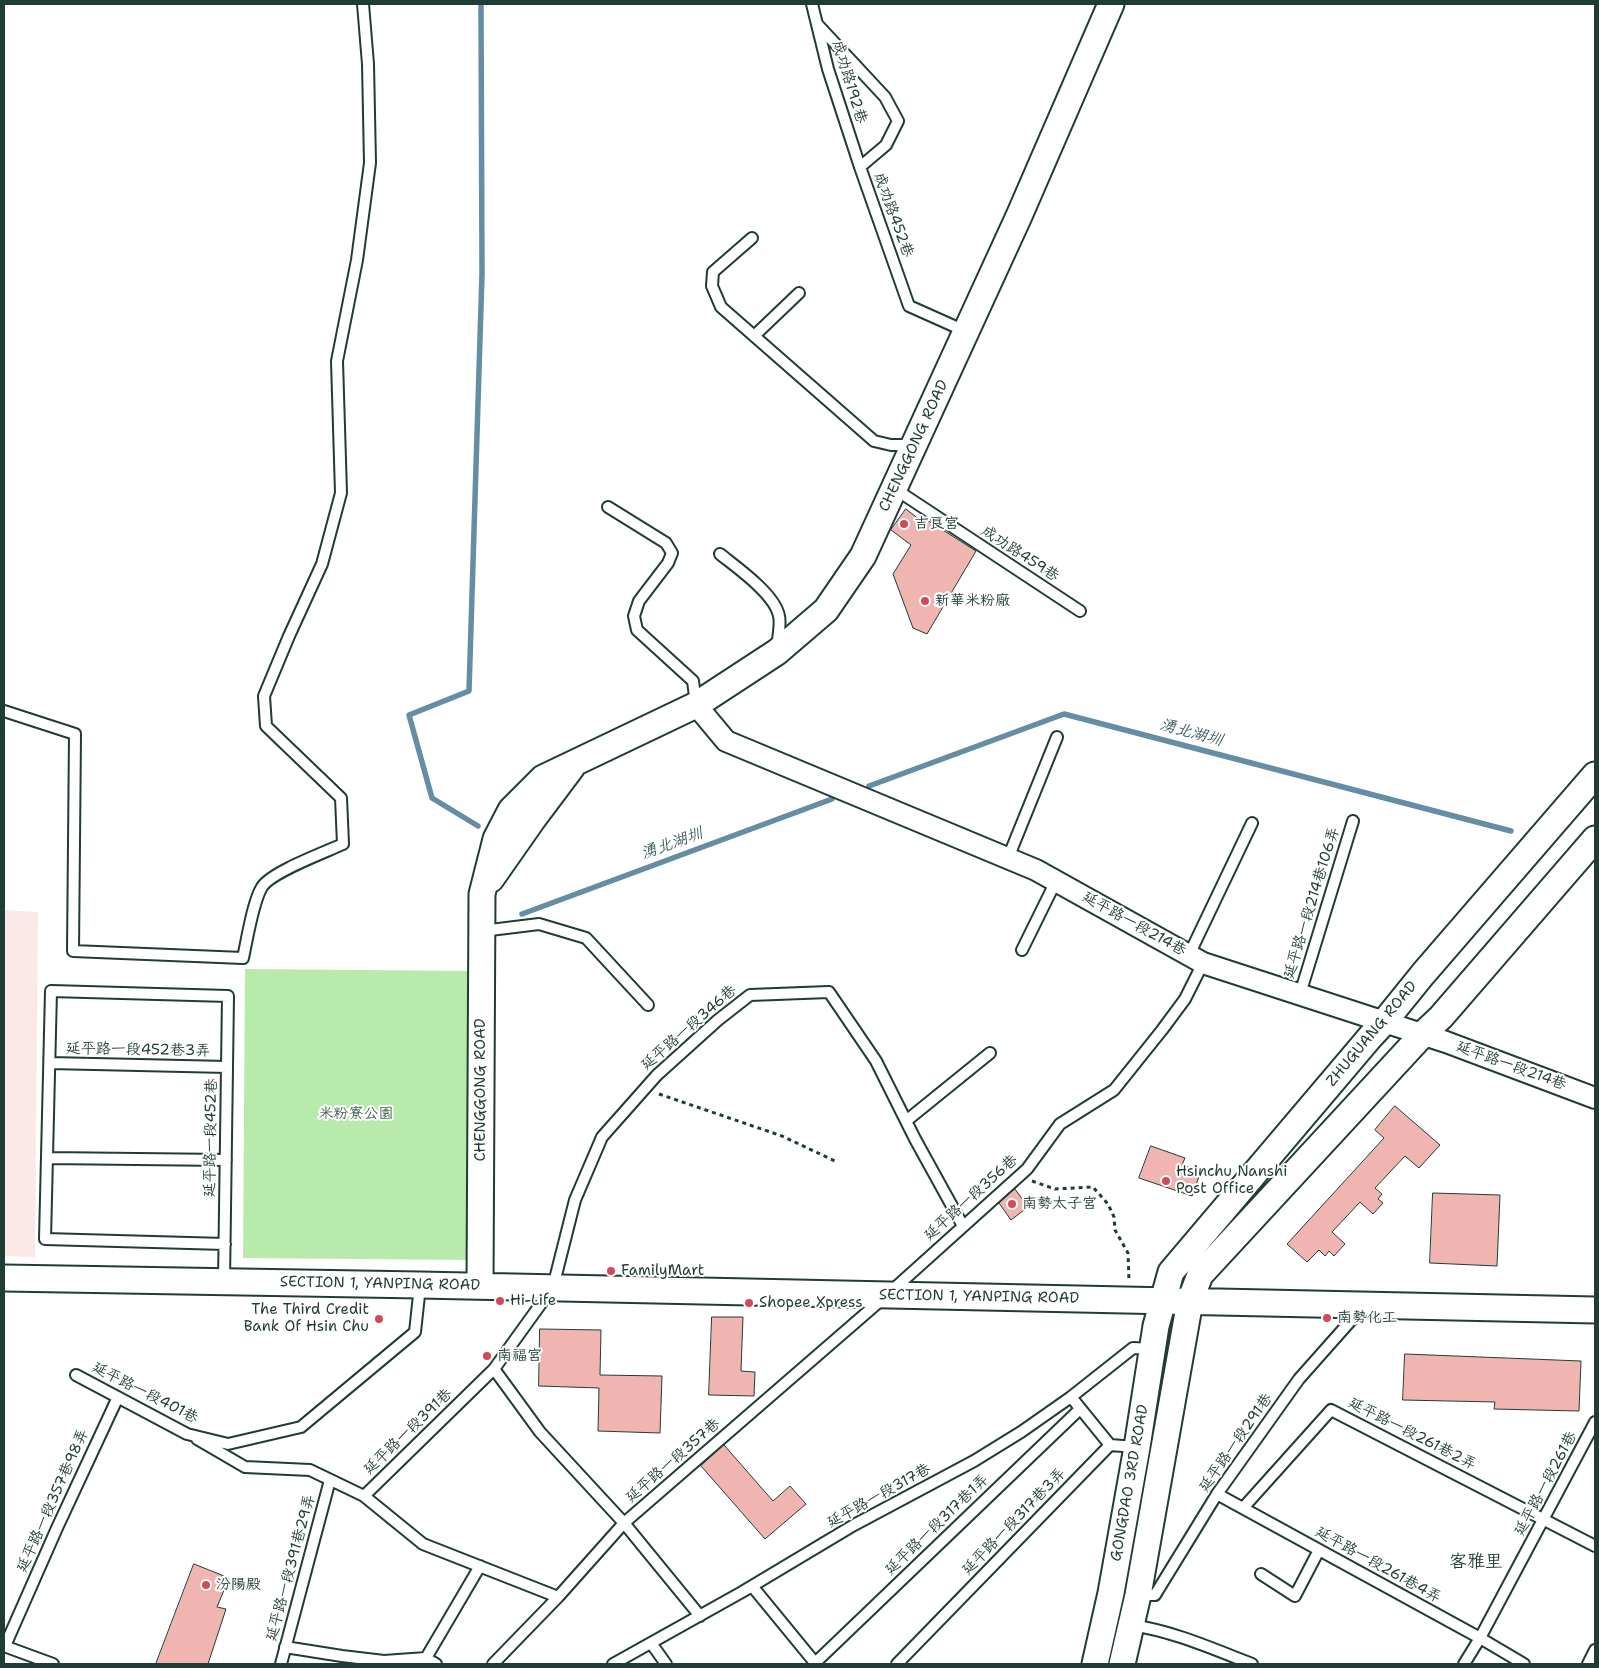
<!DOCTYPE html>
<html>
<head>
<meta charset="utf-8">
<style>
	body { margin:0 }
	#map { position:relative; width:1599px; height:1668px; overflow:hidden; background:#fff; font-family:"Shantell Sans",sans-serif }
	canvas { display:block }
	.frame { position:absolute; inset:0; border:5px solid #1f3d34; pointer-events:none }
</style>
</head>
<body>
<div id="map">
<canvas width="1599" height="1668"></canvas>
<div class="frame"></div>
</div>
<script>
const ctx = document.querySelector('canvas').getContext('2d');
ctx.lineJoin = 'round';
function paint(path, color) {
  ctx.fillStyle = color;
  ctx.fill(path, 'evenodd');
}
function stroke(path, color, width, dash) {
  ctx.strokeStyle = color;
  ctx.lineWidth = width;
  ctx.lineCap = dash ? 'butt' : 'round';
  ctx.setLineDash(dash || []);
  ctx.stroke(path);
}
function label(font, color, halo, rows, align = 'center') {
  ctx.font = font + ' "Shantell Sans","LXGW WenKai TC",sans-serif';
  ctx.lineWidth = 4;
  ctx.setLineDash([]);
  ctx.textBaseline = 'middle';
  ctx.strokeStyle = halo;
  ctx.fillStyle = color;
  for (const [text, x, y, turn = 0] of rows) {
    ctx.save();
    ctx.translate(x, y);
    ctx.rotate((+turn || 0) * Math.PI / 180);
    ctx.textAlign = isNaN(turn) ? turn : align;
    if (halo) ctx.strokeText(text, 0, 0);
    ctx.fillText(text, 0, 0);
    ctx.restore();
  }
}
paint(new Path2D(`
	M4 910 38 912 35 1257 4 1256Z`), '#fae9e7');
paint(new Path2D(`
	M245 969 470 971 468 1260 243 1258Z`), '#b7eaab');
stroke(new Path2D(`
	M869 786 1064 714 1511 831
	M478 826 432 798 409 715 469 691 482 274 481 4
	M522 914 832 799`), '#658da4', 5.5);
const building = new Path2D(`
	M906 509 925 524 927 520 976 551 927 634 913 628 893 574 911 545 891 530Z
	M1395 1106 1440 1145 1419 1168 1405 1156 1375 1188 1382 1194 1378 1199 1383 1203 1373 1214 1360 1202 1332 1232 1345 1244 1334 1256 1329 1251 1325 1256 1319 1250 1307 1262 1287 1244 1384 1138 1375 1130Z
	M1151 1146 1185 1158 1182 1165 1201 1171 1192 1196 1139 1178Z
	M1015 1189 1028 1207 1011 1220 999 1203Z
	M1433 1193 1500 1195 1497 1266 1430 1263Z
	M712 1317H743L741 1371 755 1372 754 1396 709 1395Z
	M540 1329 601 1330 600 1375 662 1376 660 1433 598 1431 599 1388 539 1386Z
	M1405 1354 1581 1361 1579 1411 1494 1409 1495 1402 1403 1400Z
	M724 1445 773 1501 790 1486 806 1504 765 1539 701 1466Z
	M194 1564 229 1578 217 1607 226 1609 208 1664H156Z`);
paint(building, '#f0b5b0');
stroke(building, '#1f3d34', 1);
const service = new Path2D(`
	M812 4 828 69 860 167
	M817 24 885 97 898 121 886 145 860 167 909 306 965 331
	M752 238 713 272 712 286 721 307 874 441 891 445H914
	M754 336 799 293
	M895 489 1080 611
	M608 507 666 543 672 553 668 563 639 601 634 616 637 630 693 681 696 704
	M720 554C736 567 775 594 779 616 781 623 778 639 777 647
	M4 711 75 734 73 951 243 958C247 940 253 901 262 887 271 872 326 852 343 844L341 798 266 726 264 696 289 636 322 564 341 493 337 361 357 260 370 163 368 64 363 4
	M1008 858 1057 737
	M482 931 539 924 586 938 648 1005
	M1022 950 1056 881
	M1189 955 1252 823
	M1300 994 1353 821
	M50 1063 227 1067
	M906 1121 990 1053
	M47 1158 226 1160
	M224 1281C226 1186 226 1091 228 996L51 991 45 1239 225 1244
	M494 1369 540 1432 624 1523 700 1616
	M76 1375 187 1434 228 1444 301 1427 415 1332 420 1286
	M197 1439 245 1467 310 1470 364 1496 423 1544 558 1597
	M1110 1445 1136 1447
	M1217 1494 1480 1638 1524 1664
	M364 1496 494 1369 553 1287 575 1200 602 1137 657 1075 718 1020 750 995 829 992 876 1061 915 1139 963 1226
	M1243 1508 1331 1410 1595 1546
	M1261 1574 1295 1596 1319 1550
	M752 1586 816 1664
	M1139 1595H1155L1217 1494 1299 1379 1362 1308
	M1131 1625C1173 1631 1213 1649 1252 1664
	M651 1643 666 1664
	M4 1646 53 1664
	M5 1646 57 1528 118 1397
	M285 1647 342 1656 384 1661 426 1658
	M815 1663 1080 1409
	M281 1664 330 1480
	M436 1664 426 1658 480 1566
	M493 1664 558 1597 624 1523 887 1295 1027 1169 1060 1124 1114 1090 1162 1030 1185 999 1203 963
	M613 1664 742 1592 854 1525 974 1461 1021 1432 1071 1397 1133 1348 1152 1349
	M897 1664 1110 1445 1071 1397
	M1464 1664 1480 1638 1595 1422
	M1588 1664 1595 1650`);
const minor = new Path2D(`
	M696 705 726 741 1036 870 1203 963 1446 1042 1595 1098`);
const tertiary = new Path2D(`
	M491 879 533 819 572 767
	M4 1278 420 1285 1595 1310
	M480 1286 482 894 496 839 511 810 543 778 696 705 777 652 826 610 863 556 1019 216 1111 4
	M1095 1664 1111 1593 1137 1447 1156 1326 1171 1272 1371 1036 1385 1021 1423 974 1595 775
	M1122 1664 1138 1595 1190 1301 1200 1275 1423 1034 1441 1017 1595 839`);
stroke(service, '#1f3d34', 14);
stroke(minor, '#1f3d34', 24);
stroke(tertiary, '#1f3d34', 29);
stroke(new Path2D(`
	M659 1094 782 1136 837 1162
	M1032 1181 1055 1189 1093 1187 1108 1204 1114 1217 1115 1230 1128 1253 1129 1281`), '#1f3d34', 3, [4, 4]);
stroke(service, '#fff', 10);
stroke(minor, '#fff', 20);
stroke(tertiary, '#fff', 25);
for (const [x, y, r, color] of [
	[904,524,5,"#d1495b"],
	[925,601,5,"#d1495b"],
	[1166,1181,5,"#d1495b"],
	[1012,1204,5,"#d1495b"],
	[611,1271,5,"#d1495b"],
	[500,1301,5,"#d1495b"],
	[749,1303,5,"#d1495b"],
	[1327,1318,5,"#d1495b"],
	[379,1319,5,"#d1495b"],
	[487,1356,5,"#d1495b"],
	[206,1585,5,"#d1495b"]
]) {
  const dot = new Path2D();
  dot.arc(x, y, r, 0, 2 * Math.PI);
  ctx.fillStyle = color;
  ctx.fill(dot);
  stroke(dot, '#fff', 2);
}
label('15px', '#1f3d34', '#fff', [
	["成功路192巷",849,82,73],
	["成功路452巷",893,215,70],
	["CHENGGONG ROAD",914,446,-65],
	["成功路459巷",1020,554,33],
	["延平路一段214巷106弄",1312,903,-73],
	["延平路一段214巷",1134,924,29],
	["延平路一段346巷",689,1028,-41],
	["ZHUGUANG ROAD",1372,1034,-50],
	["延平路一段452巷3弄",138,1050,1],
	["延平路一段214巷",1511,1066,20],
	["CHENGGONG ROAD",481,1090,-90],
	["延平路一段452巷",211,1138,-89],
	["延平路一段356巷",971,1198,-42],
	["SECTION 1, YANPING ROAD",380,1284,1],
	["SECTION 1, YANPING ROAD",979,1297,1],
	["延平路一段401巷",145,1393,27],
	["延平路一段391巷",408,1432,-44],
	["延平路一段261巷2弄",1412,1434,27],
	["延平路一段291巷",1236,1443,-55],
	["延平路一段357巷",673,1461,-41],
	["GONGDAO 3RD ROAD",1130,1483,-80],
	["延平路一段261巷",1546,1484,-62],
	["延平路一段317巷",879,1496,-29],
	["延平路一段357巷98弄",53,1501,-66],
	["延平路一段317巷3弄",1014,1522,-46],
	["延平路一段317巷1弄",937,1525,-44],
	["延平路一段261巷4弄",1378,1565,29],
	["延平路一段391巷29弄",291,1568,-75]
]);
label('15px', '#1f3d34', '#fff', [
	["吉良宮",914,524],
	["新華米粉廠",935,601],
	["Hsinchu Nanshi",1176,1172],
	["Post Office",1176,1189],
	["南勢太子宮",1022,1204],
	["FamilyMart",621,1271],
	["Hi-Life",510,1301],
	["Shopee Xpress",759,1303],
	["The Third Credit",369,1310,"right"],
	["Bank Of Hsin Chu",369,1327,"right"],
	["南勢化工",1337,1318],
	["南福宮",497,1356],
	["汾陽殿",216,1585]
], 'left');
label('15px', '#3d604c', '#fff', [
	["米粉寮公園",356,1114]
]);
label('italic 16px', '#3c5e62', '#fff', [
	["湧北湖圳",1191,733,15],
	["湧北湖圳",672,844,-20]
]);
label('18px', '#1f3d34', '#fff', [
	["客雅里",1476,1562]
]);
</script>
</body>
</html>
